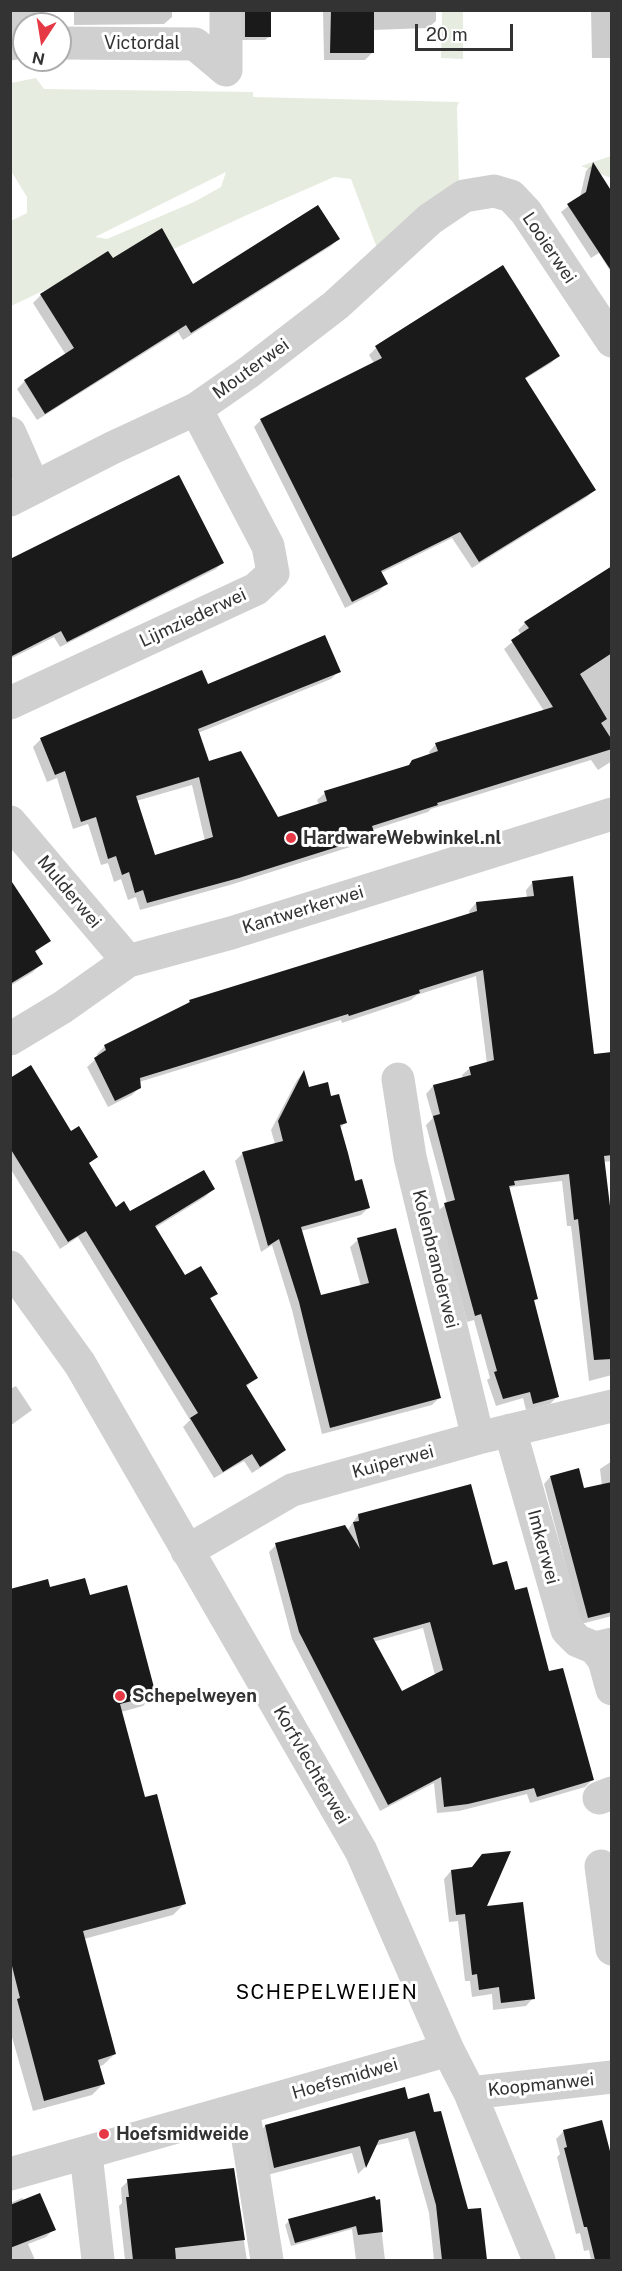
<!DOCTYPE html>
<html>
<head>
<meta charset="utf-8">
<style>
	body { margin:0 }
	#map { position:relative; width:622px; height:2271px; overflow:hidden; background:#fff; font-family:"Public Sans",sans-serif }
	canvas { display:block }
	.frame { position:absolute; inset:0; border:12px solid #333; pointer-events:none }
	.north { position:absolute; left:12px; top:12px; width:60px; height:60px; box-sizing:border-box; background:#fff; border:2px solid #adadad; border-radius:50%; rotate:192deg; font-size:16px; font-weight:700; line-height:24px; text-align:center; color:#333 }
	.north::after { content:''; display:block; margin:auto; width:21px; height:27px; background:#e63946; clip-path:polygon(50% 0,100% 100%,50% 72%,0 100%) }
	.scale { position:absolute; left:415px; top:24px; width:98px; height:27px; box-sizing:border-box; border:3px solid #333; border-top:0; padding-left:8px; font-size:18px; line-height:21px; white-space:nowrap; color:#333; -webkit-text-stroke:4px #fff; paint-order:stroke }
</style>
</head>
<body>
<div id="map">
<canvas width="622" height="2271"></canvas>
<div class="frame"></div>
<div class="north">N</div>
<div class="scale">20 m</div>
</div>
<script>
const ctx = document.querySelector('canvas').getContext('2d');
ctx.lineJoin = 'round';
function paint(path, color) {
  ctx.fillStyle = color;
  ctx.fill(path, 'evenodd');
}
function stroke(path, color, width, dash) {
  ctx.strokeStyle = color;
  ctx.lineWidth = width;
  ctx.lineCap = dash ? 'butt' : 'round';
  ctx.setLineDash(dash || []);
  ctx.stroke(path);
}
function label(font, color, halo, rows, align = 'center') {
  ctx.font = font + ' "Public Sans",sans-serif';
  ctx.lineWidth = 6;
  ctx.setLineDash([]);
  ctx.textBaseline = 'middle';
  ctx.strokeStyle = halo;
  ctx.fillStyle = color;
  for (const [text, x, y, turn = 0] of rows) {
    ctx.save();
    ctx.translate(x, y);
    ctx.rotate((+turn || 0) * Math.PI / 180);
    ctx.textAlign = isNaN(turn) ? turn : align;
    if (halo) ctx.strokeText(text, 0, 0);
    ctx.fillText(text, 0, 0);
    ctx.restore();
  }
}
paint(new Path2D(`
	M442 11H463V59L441 58Z
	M36 78 44 89 253 92V97L459 102 457 107 459 186 377 248 351 179 334 177 247 215 128 270 100 264 11 306V221L27 213V197L11 171V83ZM226 172 221 187 194 202 107 239 95 237Z
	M611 156V178L581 166Z`), '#e6ecdf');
paint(new Path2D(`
	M74 10H172V17L164 24 74 25Z
	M240 10H269V37L265 40H241Z
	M323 10H436V21L428 28 373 30V52L365 60H324Z
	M591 10H612V58H592Z
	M593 164 610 192 612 191V274L599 253 591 258 561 212 580 197 586 171Z
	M338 239 331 246 183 340 178 332 37 420 17 389 25 381 66 355 33 303 41 295 108 253 113 260 192 286Z
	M502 267 558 356 551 363 525 379 594 490 587 497 472 568 452 538 381 573 386 584 379 591 345 608 254 427 261 420 374 363 369 355 376 348Z
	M10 558 12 560 222 563 216 569 60 647 54 637 10 659Z
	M612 576V761L598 770 591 760 431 809 428 812 372 830 373 834 366 842 230 885 140 910 136 897 128 900 121 879 114 882 108 863 101 865 88 824 73 829 57 778 47 782 33 747 40 740 201 672 207 686 339 671 331 679 198 733 208 763 277 819 319 805 317 800 325 793 406 768 430 755 429 752 436 744 544 711 504 649 521 635 518 630 525 623ZM192 785 205 841 154 857 136 801Z
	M533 882 593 1056 612 1053V1161L603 1162 612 1235V1375L589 1381 571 1226H567L562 1181 511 1187 508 1190 537 1298 533 1302 558 1396 550 1404 526 1410 523 1398 496 1406 487 1380 490 1378 474 1320 467 1322 438 1211 447 1203 426 1125 433 1118 426 1094 433 1086 463 1078 462 1075 470 1068 487 1064 476 976 417 995 411 1000 342 1023 341 1020 139 1082 140 1087 132 1095 108 1107 87 1067 98 1057 97 1054 104 1047 185 1006 190 1001 470 915 469 911 476 903 527 898 526 890Z
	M10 911 49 941 34 953 41 964 33 972 10 986Z
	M303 1073 308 1089 330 1098 345 1123 340 1128 354 1183 368 1208 361 1215 301 1231 320 1297 361 1286 350 1247 358 1240 439 1398 432 1405 322 1434 292 1310 272 1245 261 1252 235 1161 243 1153 275 1144 271 1130 297 1080Z
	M10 1079 96 1157 88 1164 115 1209 129 1213 213 1189 205 1197 155 1228 185 1277 216 1294 209 1300 256 1378 246 1387 284 1450 276 1458 252 1473 244 1461 214 1478 183 1427 190 1420 78 1237 60 1249 10 1168Z
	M16 1386 32 1410 10 1426V1389Z
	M612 1461V1616L581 1624 544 1484 550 1477 583 1490 602 1486 600 1469Z
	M358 1515 514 1592 592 1780 585 1787 530 1803 527 1794 459 1811 437 1813 434 1783 380 1811 292 1639 269 1552 276 1545 347 1531ZM423 1628 435 1675 402 1693 373 1642Z
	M49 1589 88 1596 154 1694 143 1706 121 1712 144 1799 184 1904 173 1915 84 1939 115 2054 103 2065 98 2067 103 2084 92 2095 33 2111 10 2030V1590Z
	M483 1855 485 1908 533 1998 526 2006 493 2010 492 1994 472 1997 470 1981H465L458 1921 449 1922 444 1879 451 1871 471 1869Z
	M407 2100 467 2211 480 2209 485 2260H434L429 2213 408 2138 374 2146 365 2167 358 2174 352 2153 267 2175 258 2134 265 2126Z
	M564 2131 612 2166V2260H591L589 2250 584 2251 580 2233 576 2234 557 2157 560 2154 556 2139Z
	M232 2170 247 2260H125L119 2206 122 2203 121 2188 128 2181Z
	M22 2198 54 2229 46 2237 28 2244 35 2260H10V2203Z
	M378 2201 385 2260H356L352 2229 291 2246 285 2225 289 2221Z`), '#0003');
paint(new Path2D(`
	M245 10H271V37H245Z
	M331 10H374V53H330Z
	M593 162 612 192V272L567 204 586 192Z
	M318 205 340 239 191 333 186 325 45 414 24 380 74 348 40 294 108 251 113 258 162 228 193 284Z
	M503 265 560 356 525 378 596 490 479 562 460 532 381 571 388 584 352 602 260 419 382 358 375 346Z
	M179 475 224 563 67 642 61 631 10 657V559Z
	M612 566V653L580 674 607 719 601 723 612 740V749L437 803 438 805 372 826 375 835 239 878 147 903 143 890 135 893 129 872 122 875 116 856 108 859 96 817 81 822 65 771 55 775 40 738 202 670 208 684 325 635 341 672 198 729 209 761 241 751 278 817 327 801 324 791 409 765 412 760 438 751 435 743 553 707 511 640 529 628 524 622ZM199 777 213 837 155 855 136 796Z
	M573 876 594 1054 612 1052V1155L604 1156 612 1223V1359L594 1360 578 1219 574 1220 569 1174 514 1181 515 1185 509 1186 538 1299 534 1300 559 1397 533 1404 530 1392 503 1399 494 1372 497 1371 481 1314 475 1316 444 1203 455 1200 433 1116 440 1114 433 1085 471 1075 469 1067 494 1060 483 970 419 990 420 993 349 1016 348 1014 140 1078 141 1088 115 1101 94 1058 106 1050 104 1045 190 1002 189 1000 477 911 476 902 534 896 532 881Z
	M10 879 51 941 35 951 43 964 10 984Z
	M31 1065 71 1131 79 1126 98 1157 89 1163 116 1207 124 1201 130 1211 204 1170 215 1189 155 1226 185 1275 201 1266 218 1294 210 1298 258 1378 246 1385 286 1450 260 1467 252 1454 223 1472 190 1418 198 1413 86 1231 68 1242 10 1148V1078Z
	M304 1070 309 1087 328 1082 331 1096 339 1094 347 1123 340 1125 348 1153 355 1181 362 1179 370 1208 301 1227 321 1295 369 1283 357 1238 396 1228 441 1398 330 1428 299 1302 279 1239 268 1246 242 1152 283 1141 278 1121Z
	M579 1468 584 1488 612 1482V1612L588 1618 550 1476Z
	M471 1484 493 1565 507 1561 515 1590 527 1587 549 1671 563 1668 594 1780 537 1797 534 1788 468 1804 444 1807 441 1777 388 1805 299 1632 275 1543 345 1525 360 1549 353 1522 359 1521 358 1514ZM430 1622 443 1670 402 1691 373 1638Z
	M85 1578 90 1595 127 1585 156 1695 120 1704 145 1797 157 1794 186 1904 83 1931 116 2054 98 2060 105 2084 44 2101 17 1999 20 1998 10 1958V1589L48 1579 50 1587Z
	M511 1851 487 1906 523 1902 535 1999 501 2003 499 1987 479 1990 477 1974 472 1975 465 1914 456 1915 451 1870 472 1867 482 1854Z
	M405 2087 408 2099 429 2093 434 2112 441 2111 468 2209 481 2208 487 2260H442L436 2205 415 2131 379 2140 366 2168 360 2146 274 2168 265 2125Z
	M602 2120 612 2159V2260H595L587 2227H584L564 2148 567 2147 563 2130Z
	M234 2168 245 2240 175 2248 176 2260H133L126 2197H129L127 2179Z
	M40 2193 56 2230 10 2248V2205Z
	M375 2196 376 2200 380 2199 383 2232 358 2235 356 2226 295 2243 288 2219Z`), '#1a1a1a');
stroke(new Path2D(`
	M60 43 195 44 226 70V10
	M10 44 20 42V10
	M10 433 34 488
	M10 500 112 448 196 409 249 372 336 305 430 219 464 196 494 191 511 196 526 212 612 341
	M10 703 256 589 273 573 268 546 196 409
	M10 822 128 961
	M10 1039 63 1007 128 961 231 933 612 814
	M398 1079 410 1157 478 1438
	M10 1267 80 1364 361 1851 448 2050 470 2093 539 2260
	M510 1430 567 1630 578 1641 595 1648
	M187 1551 292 1490 478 1438 612 1406
	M612 1644 595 1648 604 1660 612 1689
	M599 1798 612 1793
	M601 1866 612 1949
	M470 2093 612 2077
	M243 2108 267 2260
	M86 2154 98 2260
	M10 2174 448 2050`), '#d0d0d0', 33);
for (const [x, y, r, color] of [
	[291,838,6,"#e63946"],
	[120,1696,6,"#e63946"],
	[104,2134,6,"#e63946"]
]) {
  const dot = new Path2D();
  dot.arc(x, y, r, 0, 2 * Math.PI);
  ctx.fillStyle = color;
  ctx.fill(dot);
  stroke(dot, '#fff', 2);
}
label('18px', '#333', '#fff', [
	["Victordal",142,43],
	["Looierwei",549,248,56],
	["Mouterwei",251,369,-36],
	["Lijmziederwei",193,618,-25],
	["Mulderwei",69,892,50],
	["Kantwerkerwei",303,910,-17],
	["Kolenbranderwei",435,1259,76],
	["Kuiperwei",393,1462,-15],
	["Imkerwei",543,1547,75],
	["Korfvlechterwei",311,1765,60],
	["Hoefsmidwei",345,2079,-16],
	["Koopmanwei",541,2085,-6]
]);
label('bold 18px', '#333', '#fff', [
	["HardwareWebwinkel.nl",303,838],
	["Schepelweyen",132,1696],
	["Hoefsmidweide",116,2134]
], 'left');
ctx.letterSpacing = '1.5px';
label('20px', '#000', '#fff', [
	["SCHEPELWEIJEN",327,1993]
]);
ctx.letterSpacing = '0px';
</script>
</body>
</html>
